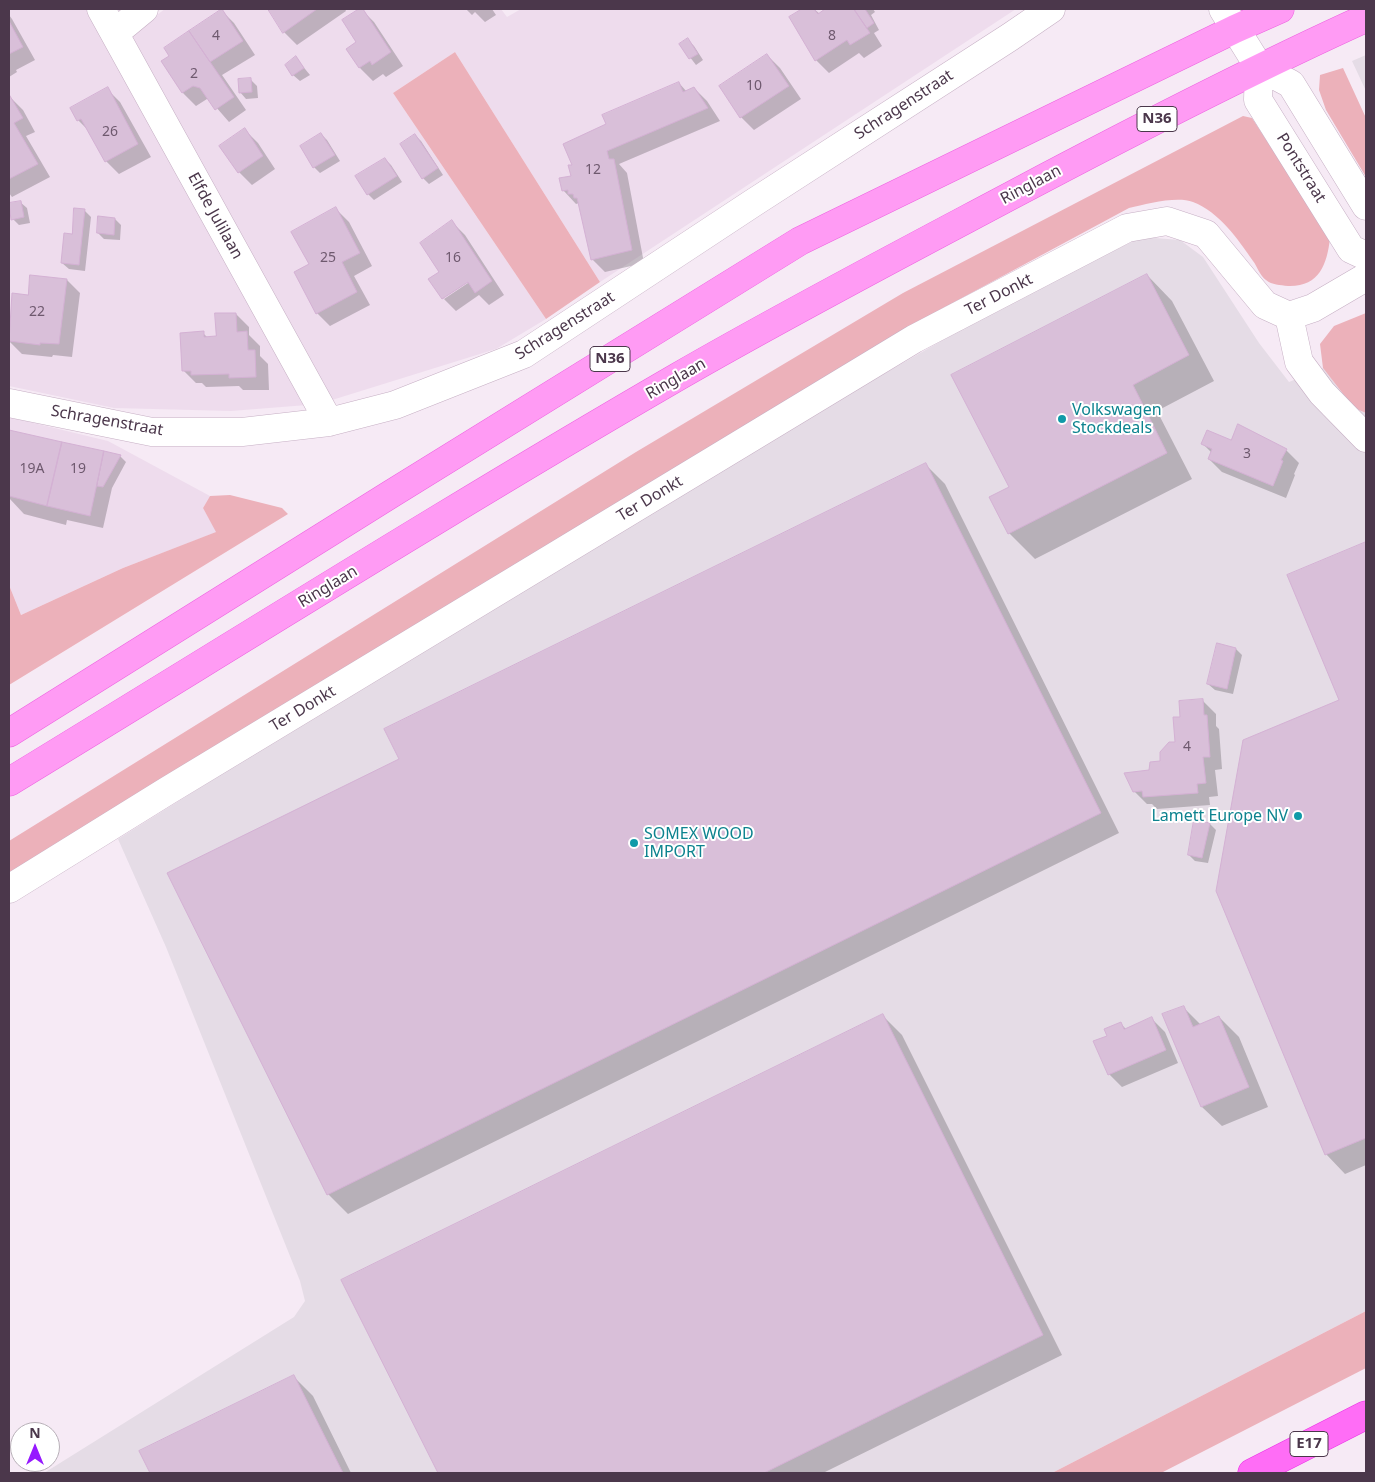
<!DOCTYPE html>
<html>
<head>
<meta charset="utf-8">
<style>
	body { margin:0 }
	#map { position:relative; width:1375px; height:1482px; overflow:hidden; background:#f6eaf5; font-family:"Noto Sans",sans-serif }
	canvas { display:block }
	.frame { position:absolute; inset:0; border:10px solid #4b374b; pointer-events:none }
	.north { position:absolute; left:10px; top:1422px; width:50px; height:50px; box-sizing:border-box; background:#fff; border:1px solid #b7afb7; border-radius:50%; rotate:0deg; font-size:14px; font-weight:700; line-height:20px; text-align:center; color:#4b374b }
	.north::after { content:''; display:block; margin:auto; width:18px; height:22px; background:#9619ff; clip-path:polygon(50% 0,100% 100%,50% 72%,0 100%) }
</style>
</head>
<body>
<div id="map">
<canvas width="1375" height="1482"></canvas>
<div class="frame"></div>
<div class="north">N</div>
</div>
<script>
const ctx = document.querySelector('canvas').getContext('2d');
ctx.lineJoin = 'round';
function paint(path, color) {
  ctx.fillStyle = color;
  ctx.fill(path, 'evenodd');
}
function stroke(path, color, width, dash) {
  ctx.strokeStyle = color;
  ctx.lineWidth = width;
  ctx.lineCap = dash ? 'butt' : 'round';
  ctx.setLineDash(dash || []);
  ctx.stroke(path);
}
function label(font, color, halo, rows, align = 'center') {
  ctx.font = font + ' "Noto Sans",sans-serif';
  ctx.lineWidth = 4;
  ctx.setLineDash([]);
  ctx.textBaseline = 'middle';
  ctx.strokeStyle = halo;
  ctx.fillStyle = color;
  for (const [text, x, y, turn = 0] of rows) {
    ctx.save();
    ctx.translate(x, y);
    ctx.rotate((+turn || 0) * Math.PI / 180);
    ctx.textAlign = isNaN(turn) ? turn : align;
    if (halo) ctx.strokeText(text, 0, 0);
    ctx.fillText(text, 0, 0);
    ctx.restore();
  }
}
paint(new Path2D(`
	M9 9H91L307 405 231 411 114 408 9 386Z
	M165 9H501L507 17 521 9H1016L600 282 455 52 393 93 546 319 496 349 332 400 127 37Z
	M9 417 108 441 210 496 203 508 217 532 123 568 21 615 9 585Z`), '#eedced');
paint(new Path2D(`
	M1366 55V91L1352 61Z
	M1142 237 1180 240 1203 257 1259 343 1289 382 1323 368 1354 408 1366 413V1311L1052 1473H44L294 1317 305 1301 300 1281 166 947 118 839 455 628 859 388 1027 292Z`), '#e5dce6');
paint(new Path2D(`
	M455 52 600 282 546 319 393 93Z
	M1343 68 1366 118V177L1326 110 1319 90 1320 75Z
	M1243 116 1252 118 1330 238C1327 265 1319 287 1288 286 1280 285 1272 285 1266 280 1260 276 1257 266 1253 261 1238 239 1219 212 1193 202 1176 196 1147 204 1129 208L921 320 9 877V841L636 452 903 293Z
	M1366 313V413L1354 408 1323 368 1320 344 1334 326Z
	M230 495 282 508 288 514 9 685V585L21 615 123 568 216 532 203 508 210 496Z
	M1366 1311V1368L1161 1473H1052Z`), '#ecb1ba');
paint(new Path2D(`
	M269 9H345L346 11 297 45 284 32Z
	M361 9 374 22 403 66 386 77 383 74 373 81 360 68 348 49 358 42 343 20Z
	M466 9H492L496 15 485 22 475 12 472 15Z
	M805 9H814L820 14 827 9H873L875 12 871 15 879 30 874 33 882 46 864 58 859 53 829 73 816 60 791 18Z
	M221 10 234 23 255 55 222 75 246 110 229 122 209 99H207L196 106 183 93 162 62 171 56Z
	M9 15 12 19 35 60 16 70 17 72 9 77Z
	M687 39 694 46 703 60 696 65 680 44Z
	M767 55 780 68 801 99 754 130 741 117Z
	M296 58 310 75 300 81 293 75Z
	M251 80 257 86 258 98 246 99 240 92Z
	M679 83 687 92 694 88 707 101 720 121 619 164 627 173 644 263 605 272 592 259 579 203 576 204 563 190 572 177 574 166 608 125Z
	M107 89 120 102 151 157 119 174 106 161 89 131 78 120Z
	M10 97 23 110 35 132 26 136 50 177 12 197 9 193V98Z
	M245 130 258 143 275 169 252 185 239 172Z
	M321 134 327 140 340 161 320 173 314 167Z
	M415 135 421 141 443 175 429 184 423 178Z
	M385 159 391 165 402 182 374 200 368 194Z
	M20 202 27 208 30 223 19 225 13 219Z
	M336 209 349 222 372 266 354 276 370 305 330 326 317 313 310 265Z
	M84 210 91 217 85 271 69 269 62 263Z
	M115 219 121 225 120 240 104 239 98 233Z
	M452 222 465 235 504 295 489 305 479 295 456 311 444 299 474 279 472 277 444 296V299L430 280 441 273Z
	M1147 275 1172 301 1214 381 1157 411 1192 479 1035 559 1009 533 1011 487Z
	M67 280 80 293 72 357 53 355 52 357 22 354 9 341 29 296Z
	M236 314 249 327V335L260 346V356L268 364 269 390H243L239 386 206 387 202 383H196L183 370 203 333 208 338 217 337Z
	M1238 426 1286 450 1299 463 1294 474 1295 475 1286 498 1222 472 1209 459 1212 453 1203 444 1232 441Z
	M9 431 120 456 126 462 112 488 103 528 67 520 66 525 24 514 9 498Z
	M925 464 945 484 1119 833 348 1214 328 1194 401 760Z
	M1366 544V1165L1345 1174 1326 1154 1340 701 1289 575Z
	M1236 649 1242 655 1233 694 1215 690 1208 684Z
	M1203 701 1216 714V726L1219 729 1222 769 1215 770 1218 796 1209 797 1210 805 1157 809 1152 804H1147L1134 791 1150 771 1161 762 1177 743 1181 718Z
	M1210 824 1216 830 1208 863 1195 861 1189 855Z
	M1183 1007 1201 1025 1219 1017 1239 1037 1268 1107 1222 1126 1202 1107 1164 1015Z
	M882 1015 902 1035 1062 1355 823 1473H439L343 1281Z
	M1152 1019 1165 1032 1178 1063 1122 1087 1109 1074 1108 1036 1120 1023 1127 1030Z
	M293 1376 313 1396 351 1473H151L140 1452Z`), '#0003');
const building = new Path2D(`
	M222 9 243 41 210 62 189 31Z
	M268 9H317L283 33Z
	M359 9H363L391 52 372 65 370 61 359 68 346 49 356 42 342 20Z
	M802 9H814L818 14 825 9H854L870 33 850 45 847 40 815 61 789 17Z
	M854 9H865L874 23 867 28Z
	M9 21 23 47 9 54Z
	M189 31 234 97 215 110 200 88 193 86 182 93 161 61 169 56 164 48Z
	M688 38 698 54 689 59 679 44Z
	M767 54 789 86 740 118 719 86Z
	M296 56 304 68 292 76 285 65Z
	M251 78 252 92 239 93 238 79Z
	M679 82 683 92 694 87 708 108 607 151 609 159H614L632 250 591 260 577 198H574L573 194H568V190L562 191 559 178 571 176 568 165H572L563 144 606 124 602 115Z
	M108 87 138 144 105 162 81 119 77 121 70 108Z
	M10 96 23 118 14 123 38 164 9 179V97Z
	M245 128 263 156 238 173 219 146Z
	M321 133 335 155 313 168 300 146Z
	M415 134 438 168 422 179 400 144Z
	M385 158 397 176 367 195 355 176Z
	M21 201 24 217 11 220 9 203Z
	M336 207 360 253 342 262 357 292 316 314 294 272 309 264 291 232Z
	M74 208 85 209 79 265 61 263 64 233 72 234Z
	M98 216 115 218 114 235 97 233Z
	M452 220 492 281 475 293 468 282 442 299 428 279 439 272 420 243Z
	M1147 274 1189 355 1133 385 1167 453 1008 534 989 497 1009 487 951 375Z
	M30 275 67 279 59 344 40 343V345L9 341 12 293 28 295Z
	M215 313H236L237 332 247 331 248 350H255L256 377 229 378V374L191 375V371H182L180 333 204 331V337L216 336Z
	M1238 424 1287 449 1281 460 1283 461 1273 486 1208 459 1212 449 1201 444 1207 430 1231 440Z
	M9 430 62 442 47 506 9 496Z
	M62 442 104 451 90 516 47 506Z
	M104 451 121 455 103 487 97 486Z
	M926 463 1101 813 327 1195 167 873 399 759 384 729Z
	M1366 542V1138L1325 1155 1216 891 1243 740 1339 700 1287 575Z
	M1217 643 1236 648 1227 689 1207 684Z
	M1203 699 1204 715H1207L1210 757H1203L1206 783 1197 784 1198 793 1143 797 1142 791 1133 792 1124 773 1149 770 1150 762 1160 761V752L1169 742H1175L1173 717H1180L1179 701Z
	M1194 820 1210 823 1202 858 1188 855Z
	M1184 1006 1193 1027 1219 1016 1249 1087 1201 1107 1162 1014Z
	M883 1014 1043 1335 764 1473H438L341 1280Z
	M1152 1017 1166 1050 1108 1075 1093 1041 1107 1036 1104 1029 1121 1022 1124 1029Z
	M294 1375 343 1473H150L139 1451Z`);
paint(building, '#d9bfd9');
stroke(building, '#d4b1d4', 1);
const minor = new Path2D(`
	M101 9 329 422
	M1223 9 1259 67 1291 84 1366 206
	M115 33 144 9
	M1259 67 1258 100 1351 249 1366 256
	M1289 316 1299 362 1322 393 1366 438
	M9 403 152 432H242L329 422 395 405 524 354 753 203 1010 37 1051 9
	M9 889 167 791 914 339 1127 228 1167 221 1206 234 1265 305 1289 316 1313 308 1366 277`);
const primary = new Path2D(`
	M9 733 391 494 800 241 1235 29 1280 9
	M9 782C232 646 453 507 679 376 790 312 903 253 1016 193 1131 132 1247 72 1366 18`);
const motorway = new Path2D(`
	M1252 1473 1366 1415`);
stroke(minor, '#c6afc4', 29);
stroke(primary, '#ec62df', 29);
stroke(motorway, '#e832e3', 29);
stroke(minor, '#fff', 28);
stroke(primary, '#ff9bf4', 28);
stroke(motorway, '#ff6df6', 28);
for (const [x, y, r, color] of [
	[1062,419,5,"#0f9aa8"],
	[1298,816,5,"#0f9aa8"],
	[634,843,5,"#0f9aa8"]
]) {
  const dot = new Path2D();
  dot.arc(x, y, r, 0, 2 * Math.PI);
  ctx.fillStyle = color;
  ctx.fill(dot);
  stroke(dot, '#fff', 2);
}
label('14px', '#6e596e', null, [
	["4",216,36],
	["8",832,36],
	["2",194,74],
	["10",754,86],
	["26",110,132],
	["12",593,170],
	["25",328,258],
	["16",453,258],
	["22",37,312],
	["3",1247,454],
	["19A",32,469],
	["19",78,469],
	["4",1187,747]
]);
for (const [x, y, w] of [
	[1157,119,40],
	[610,359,40],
	[1309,1444,38]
]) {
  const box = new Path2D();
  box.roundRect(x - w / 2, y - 12.5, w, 25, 4);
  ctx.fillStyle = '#fff';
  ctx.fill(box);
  stroke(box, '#4b374b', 1);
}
label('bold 15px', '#4b374b', null, [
	["N36",1157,119],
	["N36",610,359],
	["E17",1309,1444]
]);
label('16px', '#4b374b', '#fff', [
	["Schragenstraat",904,105,-33],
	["Pontstraat",1301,168,58],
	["Ringlaan",1031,185,-28],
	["Elfde Julilaan",215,216,61],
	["Ter Donkt",999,295,-27],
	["Schragenstraat",565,326,-32],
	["Ringlaan",676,379,-30],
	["Schragenstraat",107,421,10],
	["Ter Donkt",650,499,-31],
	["Ringlaan",328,587,-31],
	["Ter Donkt",303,709,-31]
]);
label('16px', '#0d838f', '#fff', [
	["Volkswagen",1072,410],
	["Stockdeals",1072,428],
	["Lamett Europe NV",1288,816,"right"],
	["SOMEX WOOD",644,834],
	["IMPORT",644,852]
], 'left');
</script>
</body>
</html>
